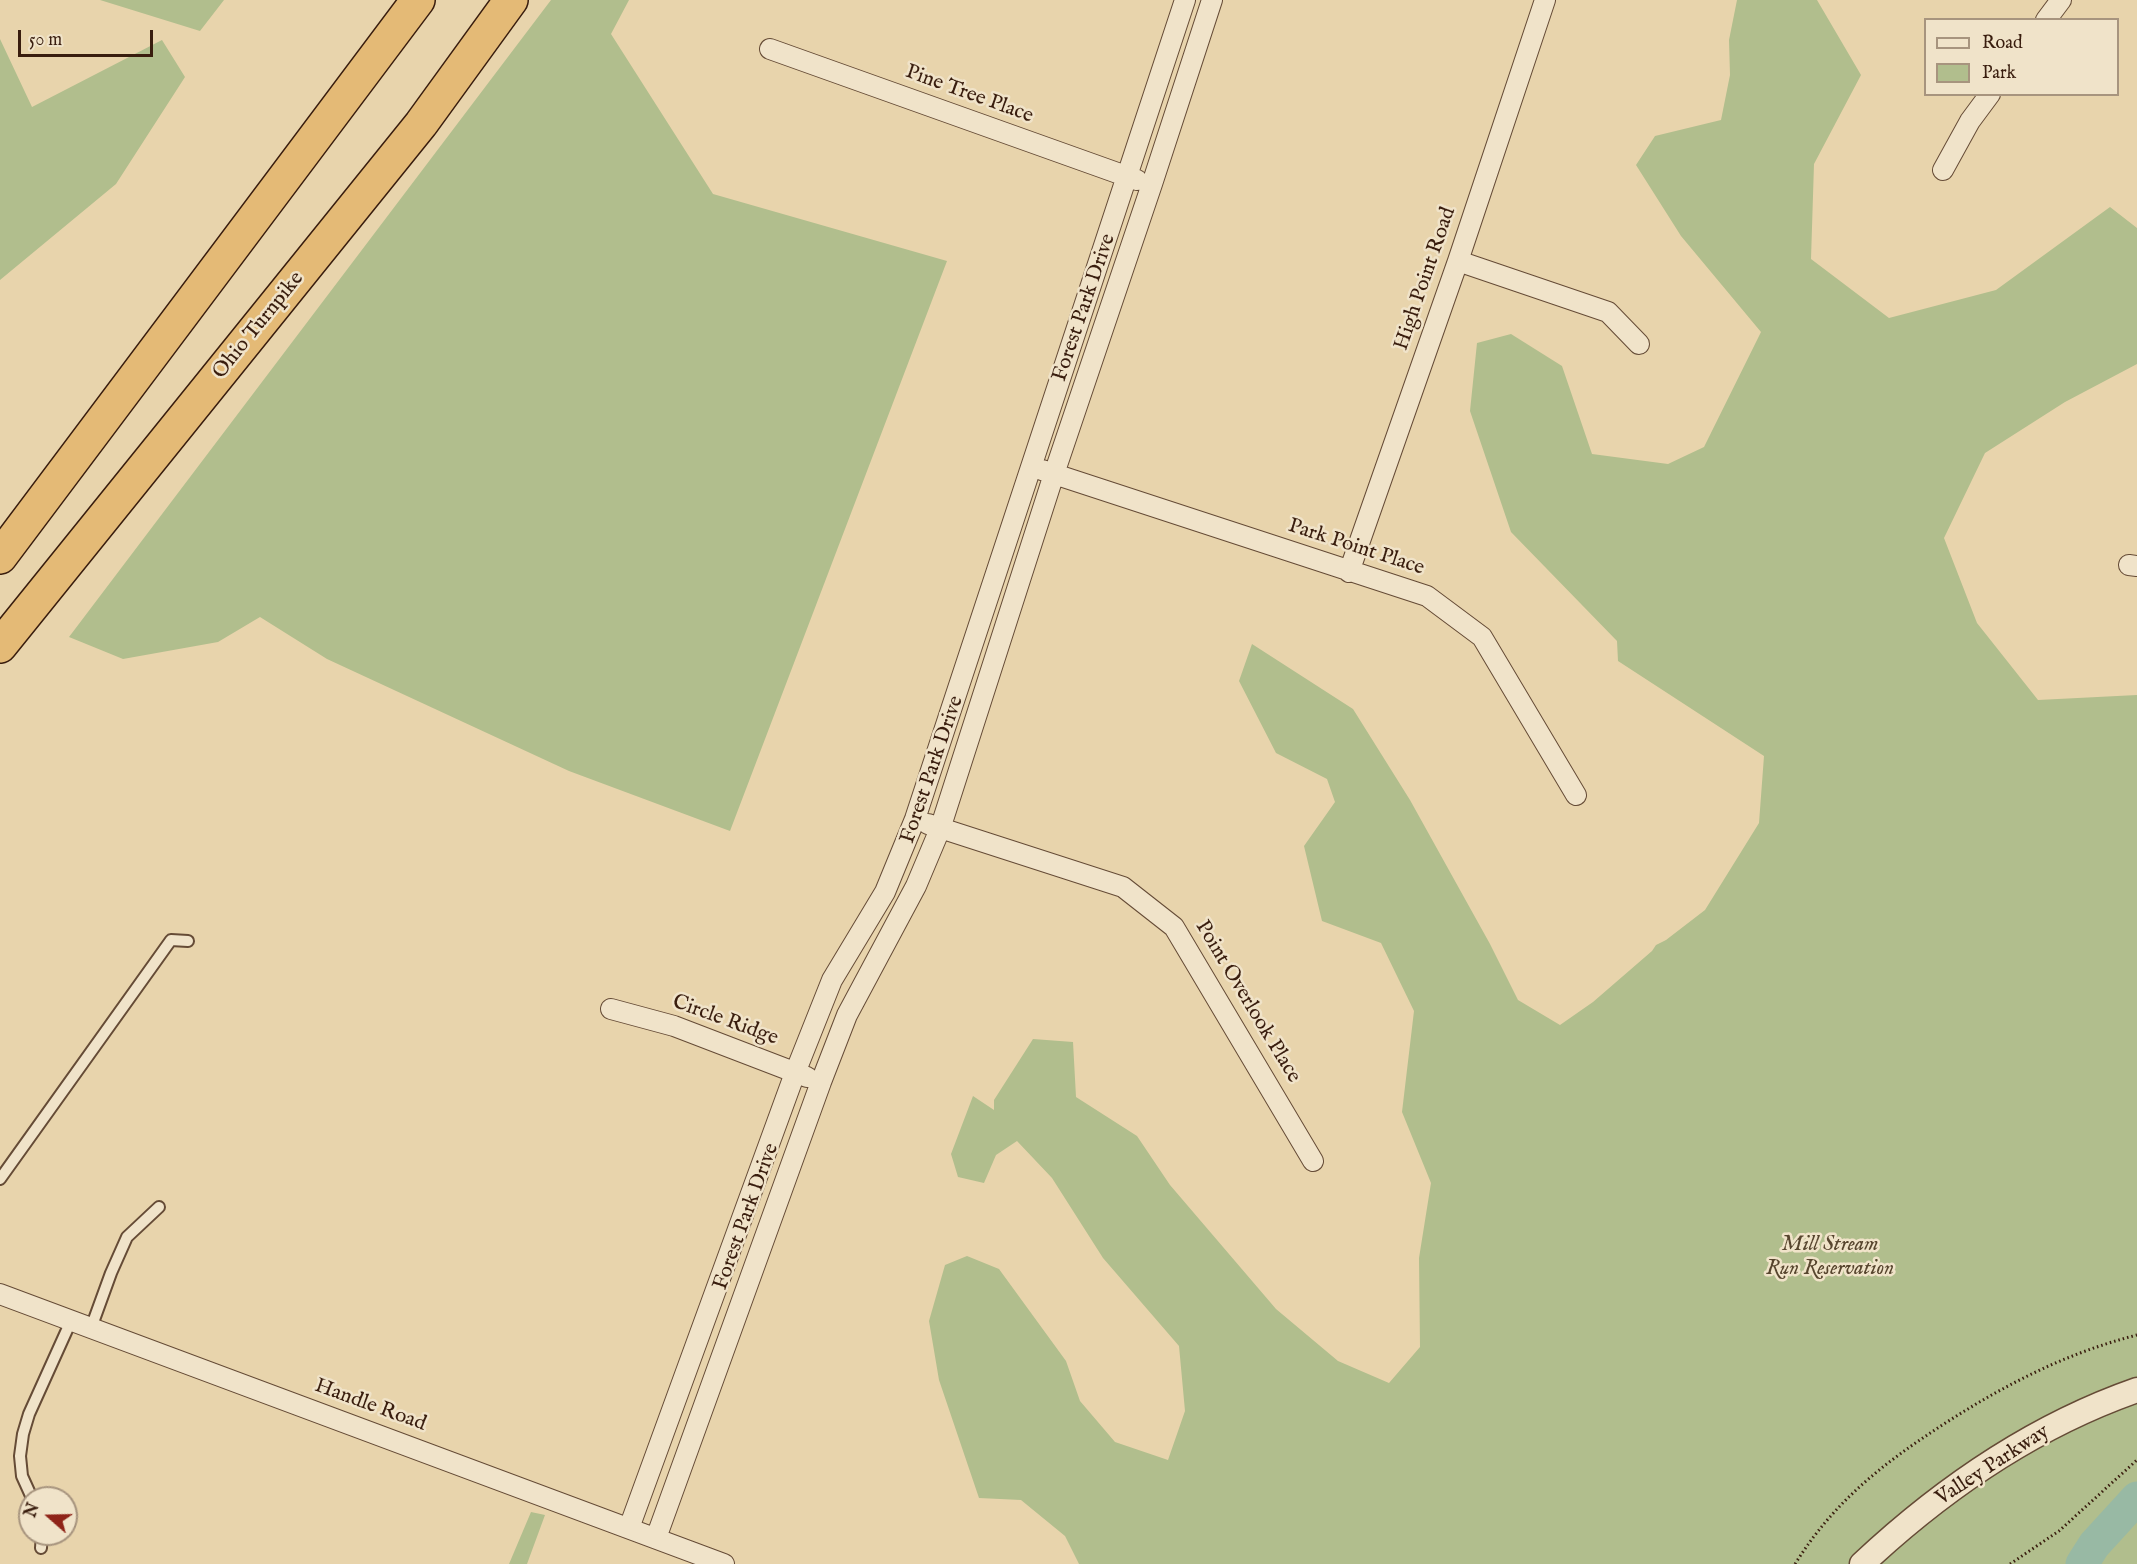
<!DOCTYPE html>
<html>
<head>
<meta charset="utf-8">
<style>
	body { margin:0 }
	#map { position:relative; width:2137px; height:1564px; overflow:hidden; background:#e8d4ac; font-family:"IM FELL English",serif }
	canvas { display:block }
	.legend { position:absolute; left:1924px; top:18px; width:195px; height:78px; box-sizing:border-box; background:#f0e3c9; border:2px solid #a7947e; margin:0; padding:8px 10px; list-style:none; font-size:18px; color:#391d0e }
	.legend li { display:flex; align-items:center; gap:12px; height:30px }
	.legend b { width:30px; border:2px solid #a7947e }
	.north { position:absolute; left:18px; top:1486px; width:60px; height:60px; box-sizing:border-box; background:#f0e3c9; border:2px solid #a7947e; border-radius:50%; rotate:290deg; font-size:16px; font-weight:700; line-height:24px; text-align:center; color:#391d0e }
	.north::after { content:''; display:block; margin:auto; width:21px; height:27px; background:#8f2418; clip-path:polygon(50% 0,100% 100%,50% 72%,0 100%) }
	.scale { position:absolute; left:18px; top:30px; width:135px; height:27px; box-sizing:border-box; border:3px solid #391d0e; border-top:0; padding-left:8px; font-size:18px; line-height:21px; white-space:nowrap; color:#391d0e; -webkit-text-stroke:4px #f0e3c9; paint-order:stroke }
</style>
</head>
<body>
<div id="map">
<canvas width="2137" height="1564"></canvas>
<ul class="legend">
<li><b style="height:8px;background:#f0e3c9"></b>Road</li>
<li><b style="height:16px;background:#b1be8d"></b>Park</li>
</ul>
<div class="north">N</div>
<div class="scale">50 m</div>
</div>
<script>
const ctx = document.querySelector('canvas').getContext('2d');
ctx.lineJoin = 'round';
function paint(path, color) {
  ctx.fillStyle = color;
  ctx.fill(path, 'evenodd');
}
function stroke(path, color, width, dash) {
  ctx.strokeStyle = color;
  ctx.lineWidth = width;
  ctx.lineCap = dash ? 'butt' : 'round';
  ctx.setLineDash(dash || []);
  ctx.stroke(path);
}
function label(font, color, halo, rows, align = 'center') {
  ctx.font = font + ' "IM FELL English",serif';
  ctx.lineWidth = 5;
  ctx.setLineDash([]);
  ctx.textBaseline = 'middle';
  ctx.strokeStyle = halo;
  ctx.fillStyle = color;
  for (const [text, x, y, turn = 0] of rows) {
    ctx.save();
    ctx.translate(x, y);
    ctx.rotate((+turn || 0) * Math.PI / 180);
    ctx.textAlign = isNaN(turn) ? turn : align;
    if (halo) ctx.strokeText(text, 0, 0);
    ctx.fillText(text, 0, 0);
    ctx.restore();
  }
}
paint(new Path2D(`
	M100 0H224L200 31Z
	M551 0H629L611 34 713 194 947 261 730 831 569 771 327 659 260 617 218 642 123 659 69 637Z
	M1737 0H1817L1861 75 1814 164 1811 259 1889 318 1996 290 2110 207 2137 228V364L2065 402 1985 453 1944 538 1977 623 2038 700 2137 695V1564H1079L1065 1536 1021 1500 979 1498 939 1380 929 1321 945 1265 967 1256 999 1269 1066 1361 1080 1401 1115 1442 1168 1460 1185 1411 1179 1346 1103 1258 1052 1178 1017 1141 996 1155 984 1183 958 1177 951 1154 973 1096 994 1110V1100L1033 1039 1073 1042 1076 1097 1137 1136 1170 1185 1276 1309 1338 1361 1389 1383 1420 1347 1419 1258 1431 1183 1402 1112 1414 1011 1381 943 1322 921 1304 846 1335 802 1327 779 1276 753 1239 681 1252 644 1353 709 1410 800 1490 944 1518 1000 1560 1025 1593 1002 1652 951 1656 945 1666 940 1705 910 1759 823 1764 756 1618 661 1617 641 1511 532 1470 411 1477 343 1511 334 1562 366 1592 454 1668 464 1704 447 1761 332 1681 236 1636 165 1655 136 1721 120 1730 75 1729 40Z
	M0 39 32 107 162 40 185 77 116 184 0 280Z
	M531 1512 545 1515 527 1564H509Z`), '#b1be8d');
stroke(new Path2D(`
	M2082 1564 2094 1545 2137 1498`), '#98b9a4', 33);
const service = new Path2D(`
	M0 1179 171 940 188 941
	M91 1328 111 1273 127 1237 159 1207
	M32 1498 22 1476 20 1456 23 1434 29 1414 71 1321
	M41 1548 42 1534`);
const minor = new Path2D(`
	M2046 20 2061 0
	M770 49 1137 180
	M1943 170 1970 121 1990 94
	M1458 261 1608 312 1639 344
	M1042 470 1427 596 1482 637 1576 795
	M2129 565 2137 566
	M1349 572 1458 261 1545 0
	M928 824 1123 887 1174 927 1313 1161
	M611 1009 674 1026 807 1077
	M0 1294 724 1564
	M629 1528 795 1073 832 980 885 892 915 819 1185 0
	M656 1538 821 1082 847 1015 916 886 940 829 1054 474 1152 184 1212 0`);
const tertiary = new Path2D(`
	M1862 1564C1941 1490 2034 1426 2137 1390`);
const motorway = new Path2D(`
	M0 557 418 0
	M0 646 421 124 511 0`);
stroke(service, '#654b36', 14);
stroke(minor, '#654b36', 22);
stroke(tertiary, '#654b36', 27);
stroke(motorway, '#391d0e', 36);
stroke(new Path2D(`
	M1795 1564C1835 1500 1885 1462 1947 1422 2008 1383 2067 1353 2137 1335
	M2010 1564 2059 1531 2137 1460`), '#391d0e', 3, [1.5, 3]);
stroke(service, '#f0e3c9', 10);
stroke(minor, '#f0e3c9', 20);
stroke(tertiary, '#f0e3c9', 24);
stroke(motorway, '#e4ba76', 33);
label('21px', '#391d0e', '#f0e3c9', [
	["Pine Tree Place",969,95,20],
	["High Point Road",1426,279,-71],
	["Forest Park Drive",1085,308,-71],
	["Ohio Turnpike",259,326,-51],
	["Park Point Place",1356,548,18],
	["Forest Park Drive",933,770,-71],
	["Point Overlook Place",1247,1002,59],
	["Circle Ridge",725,1021,20],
	["Forest Park Drive",747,1217,-70],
	["Handle Road",370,1406,20],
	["Valley Parkway",1993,1466,-33]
]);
label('italic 21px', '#57452e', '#f0e3c9', [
	["Mill Stream",1830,1246],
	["Run Reservation",1830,1270]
]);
</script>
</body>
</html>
